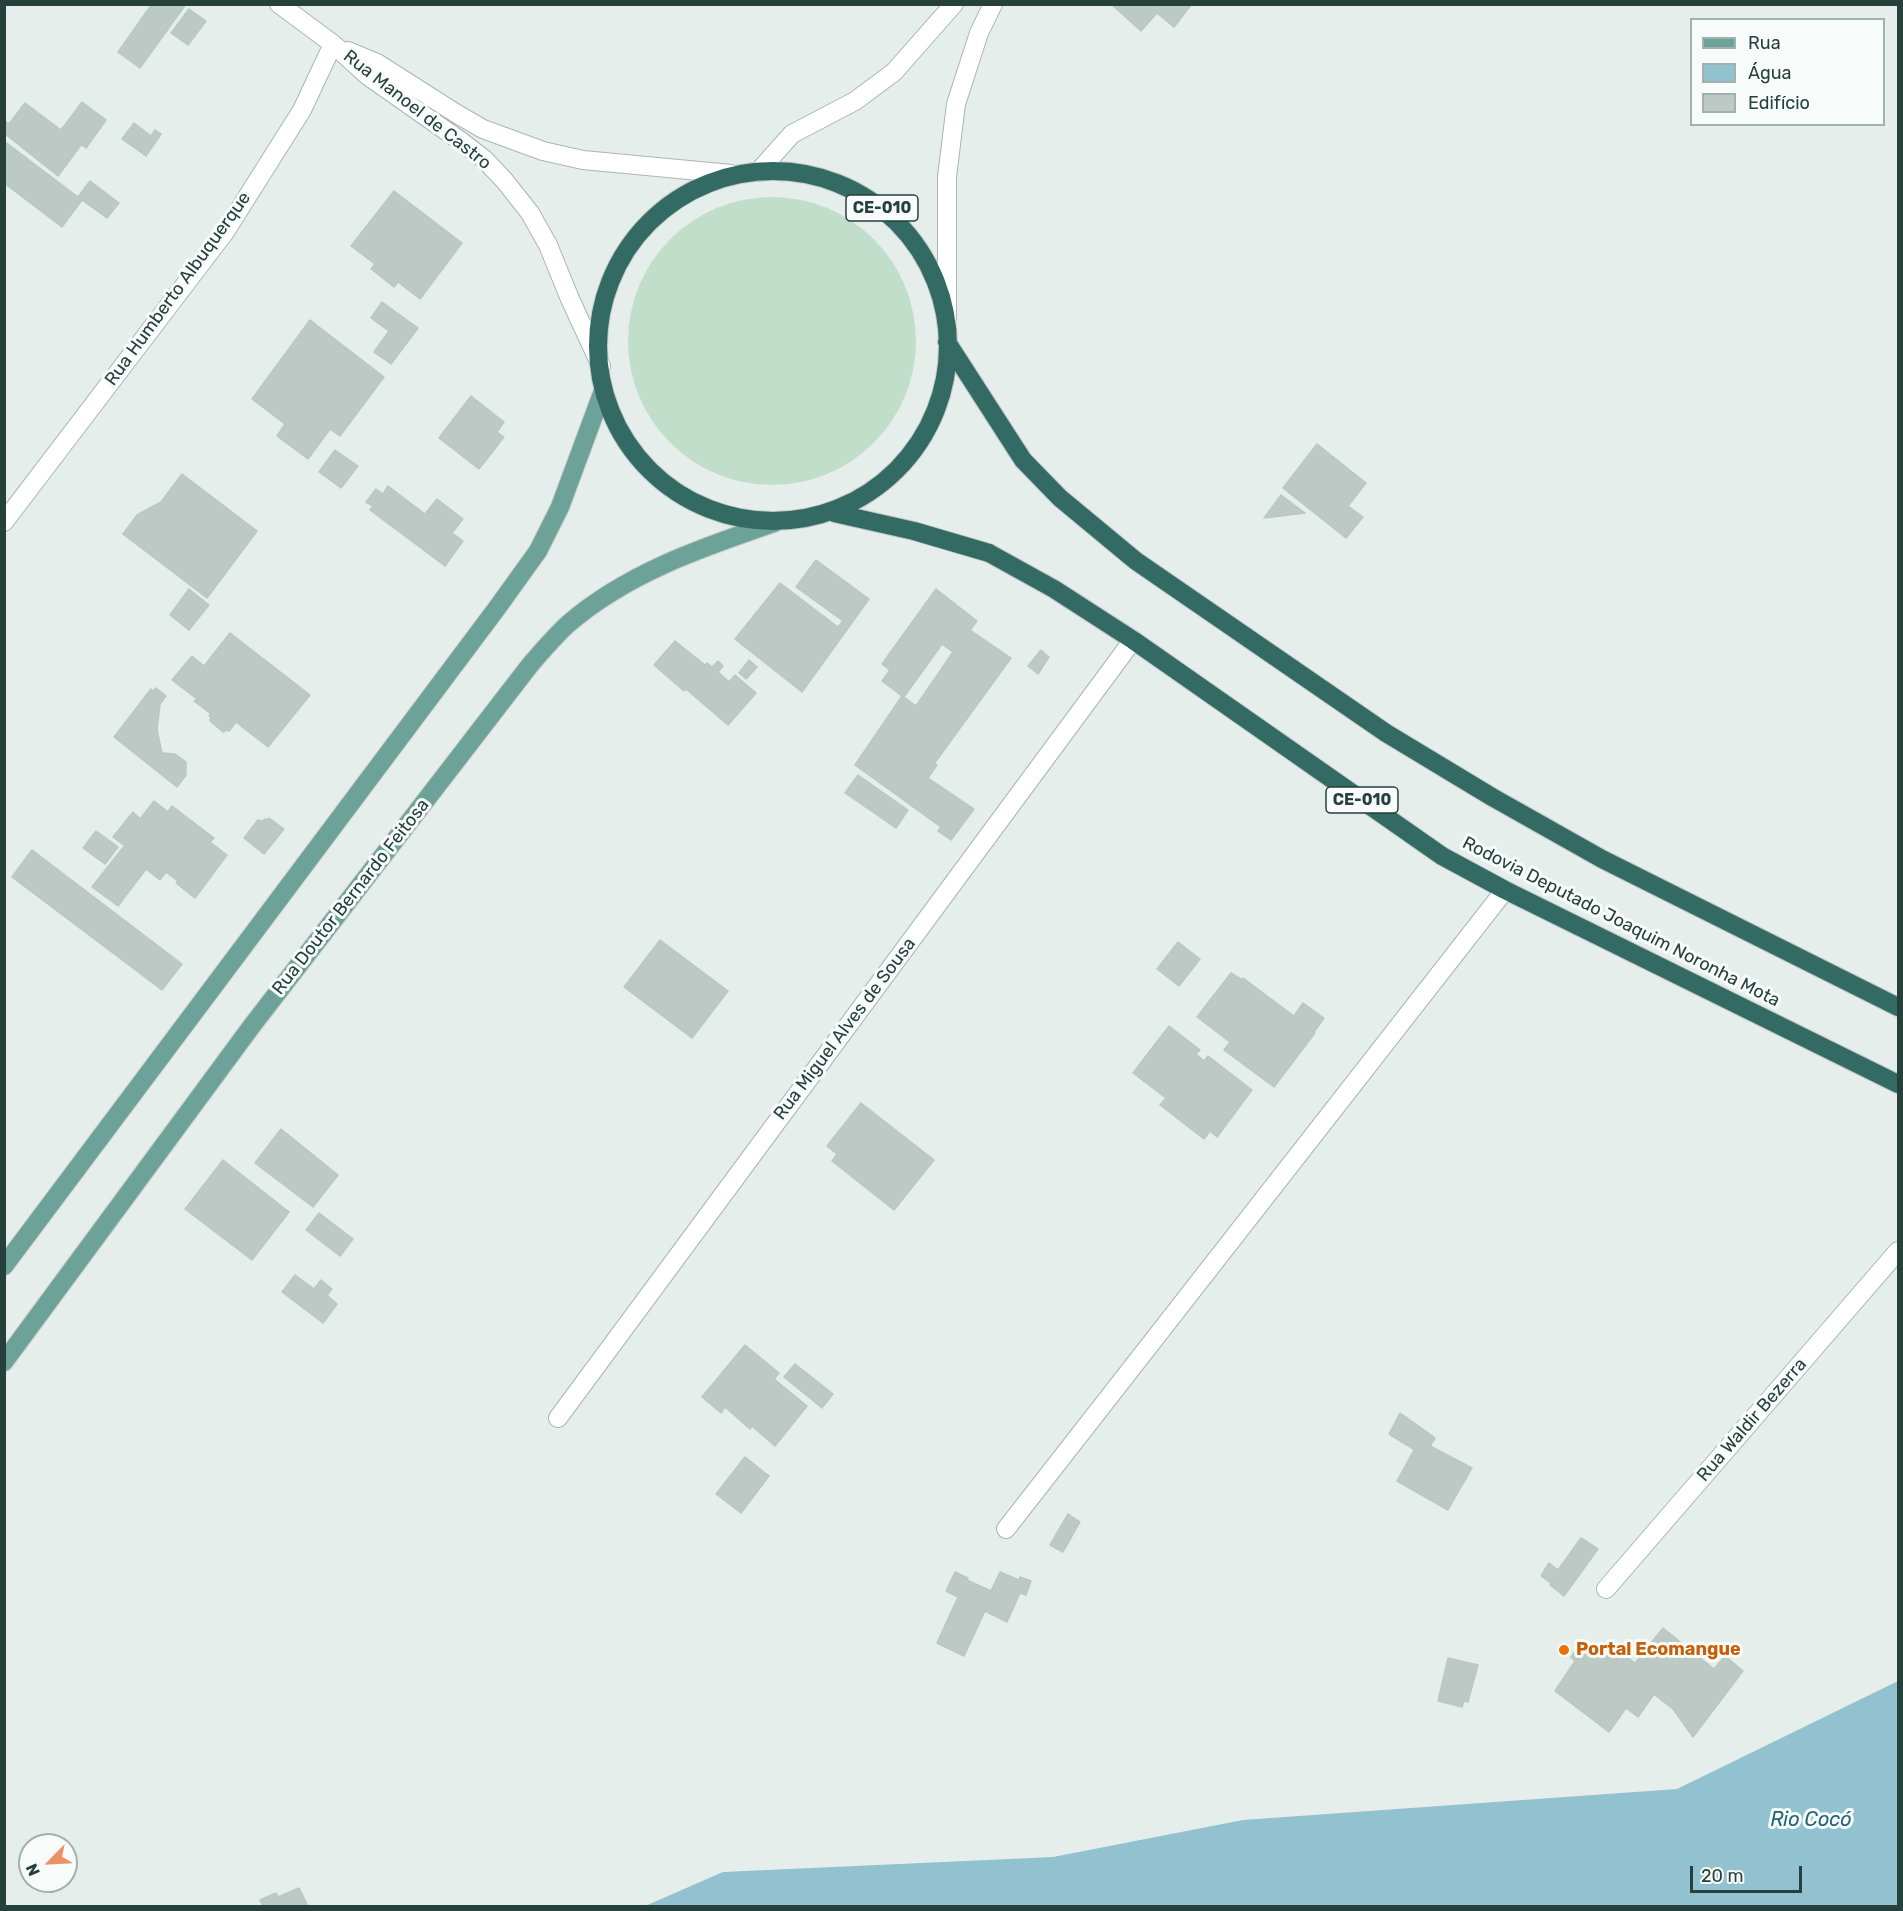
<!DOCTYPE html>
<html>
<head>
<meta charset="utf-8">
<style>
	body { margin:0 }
	#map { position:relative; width:1903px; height:1911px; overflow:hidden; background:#e6eeeb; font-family:Rubik,sans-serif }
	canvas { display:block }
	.frame { position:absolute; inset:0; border:6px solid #26403b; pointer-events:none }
	.legend { position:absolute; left:1690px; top:18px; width:195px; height:108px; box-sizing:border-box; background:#f7fbf9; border:2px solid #a3b0ad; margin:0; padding:8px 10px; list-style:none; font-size:18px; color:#26403b }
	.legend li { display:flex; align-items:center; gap:12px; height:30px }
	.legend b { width:30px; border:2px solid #a3b0ad }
	.north { position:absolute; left:18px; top:1833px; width:60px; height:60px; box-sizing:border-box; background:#f7fbf9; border:2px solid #a3b0ad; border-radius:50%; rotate:246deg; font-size:16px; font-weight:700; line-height:24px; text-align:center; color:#26403b }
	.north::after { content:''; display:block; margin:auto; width:21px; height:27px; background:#ec9167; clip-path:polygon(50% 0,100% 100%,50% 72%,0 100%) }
	.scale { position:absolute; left:1690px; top:1866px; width:112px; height:27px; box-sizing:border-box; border:3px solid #26403b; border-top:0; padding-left:8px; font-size:18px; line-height:21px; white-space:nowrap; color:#26403b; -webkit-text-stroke:4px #f7fbf9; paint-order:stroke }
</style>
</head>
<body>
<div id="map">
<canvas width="1903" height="1911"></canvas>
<div class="frame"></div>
<ul class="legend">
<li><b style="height:8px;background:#6da298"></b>Rua</li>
<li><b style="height:16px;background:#92c2d0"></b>Água</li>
<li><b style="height:16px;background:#bcc9c5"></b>Edifício</li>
</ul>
<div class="north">N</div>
<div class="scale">20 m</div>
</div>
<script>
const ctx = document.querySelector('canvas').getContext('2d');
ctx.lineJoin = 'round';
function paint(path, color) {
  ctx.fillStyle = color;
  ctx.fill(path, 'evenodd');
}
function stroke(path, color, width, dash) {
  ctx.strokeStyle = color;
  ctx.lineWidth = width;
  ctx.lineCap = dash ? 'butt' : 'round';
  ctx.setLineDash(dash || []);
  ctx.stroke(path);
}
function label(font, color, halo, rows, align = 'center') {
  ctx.font = font + ' Rubik,sans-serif';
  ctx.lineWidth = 6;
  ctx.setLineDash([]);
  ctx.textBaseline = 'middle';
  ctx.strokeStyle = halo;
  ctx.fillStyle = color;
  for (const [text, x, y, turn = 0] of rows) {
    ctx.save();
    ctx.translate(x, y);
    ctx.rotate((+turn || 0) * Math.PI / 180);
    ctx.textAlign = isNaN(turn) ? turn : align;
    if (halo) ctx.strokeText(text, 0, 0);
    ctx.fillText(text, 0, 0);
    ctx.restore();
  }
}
paint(new Path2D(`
	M628 341a144 144 0 1 1 288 0a144 144 0 1 1-288 0Z`), '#c1decb');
paint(new Path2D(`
	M1898 1681V1906H645L723 1872 1053 1857 1243 1820 1677 1789Z`), '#92c2d0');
const building = new Path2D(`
	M152 4H186L140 68 118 52Z
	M1111 4H1192L1174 27 1157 13 1141 31Z
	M189 9 206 21 188 45 171 33Z
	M82 102 106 120 86 148 61 130Z
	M25 103 81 145 58 176 4 133V120L9 124Z
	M134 123 151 136 155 130 161 134 146 156 122 139Z
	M4 141 78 197 90 181 119 203 107 218 82 200 62 227 4 183Z
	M394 191 462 243 420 299 398 282 394 287 371 269 375 264 351 246Z
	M382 302 418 328 391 364 374 352 389 331 371 318Z
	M310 320 384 377 340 436 330 429 308 459 277 436 285 424 252 399Z
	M471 396 504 422 497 432 504 437 479 469 439 438Z
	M1317 444 1366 483 1348 506 1363 517 1346 538 1283 488Z
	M335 450 358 466 341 488 319 472Z
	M182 474 257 531 207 598 123 534 137 515 161 502Z
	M388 486 425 514 437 499 463 519 452 533 463 541 445 566 370 510 373 506 366 502 376 489 383 494Z
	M1281 495 1305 513 1264 518Z
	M816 560 869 599 802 692 735 639 780 583 838 627 843 621 796 587Z
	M189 589 209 605 189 630 170 615Z
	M936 589 977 621 970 630 1011 658 934 764 937 765 928 778 974 809 951 840 938 831 941 827 855 765 902 696 882 681 890 670 882 664ZM942 644 953 652 916 706 904 697Z
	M230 633 310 695 268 747 236 722 229 731 227 730 223 732 210 721 211 717 209 716 211 714 194 701 197 699 172 680 192 656 204 666Z
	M675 641 705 665 707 663 712 667 718 661 723 666 718 672 729 682 735 675 756 693 728 725 686 689 684 691 654 665Z
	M1041 650 1049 657 1038 674 1028 666Z
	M749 660 757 667 746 679 739 673Z
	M156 688 166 696 160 704 157 730 162 753 175 754 186 762V775L177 787 114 737 151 689 153 691Z
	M858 775 908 810 896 828 845 793Z
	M154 801 168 812 172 806 214 838 210 842 227 855 195 898 176 883 178 881 166 872 160 880 146 869 121 850 125 846 113 837 133 812 140 819Z
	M269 818 284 829 264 854 244 838 258 820 262 821 266 819 268 820Z
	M96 831 118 847 105 864 83 848Z
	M32 850 182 964 162 990 12 877Z
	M121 850 146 869 118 906 92 887Z
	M660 940 728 991 692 1038 624 987Z
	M1178 942 1200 959 1179 986 1157 969Z
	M1231 973 1242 980 1243 978 1294 1016 1303 1003 1324 1018 1314 1032 1315 1033 1274 1087 1224 1050 1230 1042 1197 1017Z
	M1169 1026 1200 1050 1196 1054 1204 1061 1208 1056 1252 1090 1217 1137 1210 1131 1204 1139 1160 1105 1166 1098 1133 1073Z
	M861 1103 934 1160 894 1210 832 1161 837 1154 827 1146Z
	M281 1129 338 1175 313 1207 255 1163Z
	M223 1160 289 1212 252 1260 185 1209Z
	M319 1213 353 1239 340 1256 306 1230Z
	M295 1275 314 1289 321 1280 332 1289 327 1295 337 1304 323 1323 282 1292Z
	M745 1345 779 1373 774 1379 807 1406 775 1446 752 1426 750 1429 725 1407 721 1413 702 1397Z
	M795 1364 833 1394 822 1408 784 1377Z
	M1400 1413 1427 1432 1415 1450 1389 1434Z
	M1427 1432 1435 1438 1430 1446 1472 1468 1448 1510 1397 1481 1414 1450Z
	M745 1457 769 1476 741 1513 716 1494Z
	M1068 1514 1080 1522 1063 1552 1050 1545Z
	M1581 1538 1598 1549 1564 1596 1550 1585 1551 1583 1541 1576 1549 1563 1558 1570Z
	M955 1572 968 1578 967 1580 991 1591 1000 1572 1019 1580 1020 1577 1031 1581 1026 1595 1020 1593 1007 1622 985 1611 964 1656 937 1643 958 1597 946 1591Z
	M1663 1628 1714 1669 1725 1656 1743 1671 1693 1737 1673 1709 1606 1657 1614 1647 1635 1663Z
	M1587 1644 1654 1694 1638 1717 1626 1708 1609 1732 1555 1691 1575 1661 1571 1657 1577 1648 1582 1651Z
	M1448 1658 1478 1665 1468 1702 1464 1701 1462 1707 1438 1701Z
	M299 1888 308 1906H263L260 1900 276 1893 278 1897Z`);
paint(building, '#bcc9c5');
stroke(building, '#b9c8c3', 1.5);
const street = new Path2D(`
	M279 4 333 44 368 76 462 142 484 159 504 180 530 213 548 245 570 299 601 366
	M348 51 377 63 457 114 483 129 543 151 583 160 731 174
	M758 172 792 134 855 101 894 72 954 4
	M947 318V177L956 104 979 33 993 4
	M4 522 225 232 302 110 333 44
	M558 1418 1133 640
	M1006 1529 1505 890
	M1606 1589 1898 1251`);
const primary = new Path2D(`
	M4 1266 497 608 538 551 560 507 603 391
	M4 1362 251 1027 530 665C542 651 554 637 568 624 627 573 701 548 774 523`);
const highway = new Path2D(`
	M598 346a175 175 0 1 1 350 0a175 175 0 1 1-350 0Z
	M947 342 1023 460 1060 498 1136 561 1386 733 1492 797 1602 859 1898 1007
	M834 513 914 531 989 553 1054 589 1133 640 1442 856 1505 890 1898 1084`);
stroke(street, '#a9b6b3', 20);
stroke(primary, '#c2cac8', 20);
stroke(highway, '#c2cac8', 20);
stroke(street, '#fff', 18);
stroke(primary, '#6da298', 18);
stroke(highway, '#336b64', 18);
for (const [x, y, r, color] of [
	[1564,1650,6,"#e8710a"]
]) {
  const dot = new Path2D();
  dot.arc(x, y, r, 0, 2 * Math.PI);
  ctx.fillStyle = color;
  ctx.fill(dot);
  stroke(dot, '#f7fbf9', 2);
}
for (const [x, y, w] of [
	[882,208,72],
	[1362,800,72]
]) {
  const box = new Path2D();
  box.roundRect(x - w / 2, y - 13, w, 26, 4.5);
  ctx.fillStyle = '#f7fbf9';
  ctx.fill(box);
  stroke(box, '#26403b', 1.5);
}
label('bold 16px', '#26403b', null, [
	["CE-010",882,208],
	["CE-010",1362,800]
]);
label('18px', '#26403b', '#f7fbf9', [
	["Rua Manoel de Castro",417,110,38],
	["Rua Humberto Albuquerque",178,289,-54],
	["Rua Doutor Bernardo Feitosa",351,897,-52],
	["Rodovia Deputado Joaquim Noronha Mota",1621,922,27],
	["Rua Miguel Alves de Sousa",845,1029,-53],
	["Rua Waldir Bezerra",1752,1420,-49]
]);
label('bold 18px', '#c56008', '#f7fbf9', [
	["Portal Ecomangue",1576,1650]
], 'left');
label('italic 20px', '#22657a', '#f7fbf9', [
	["Rio Cocó",1811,1820]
]);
</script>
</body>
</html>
